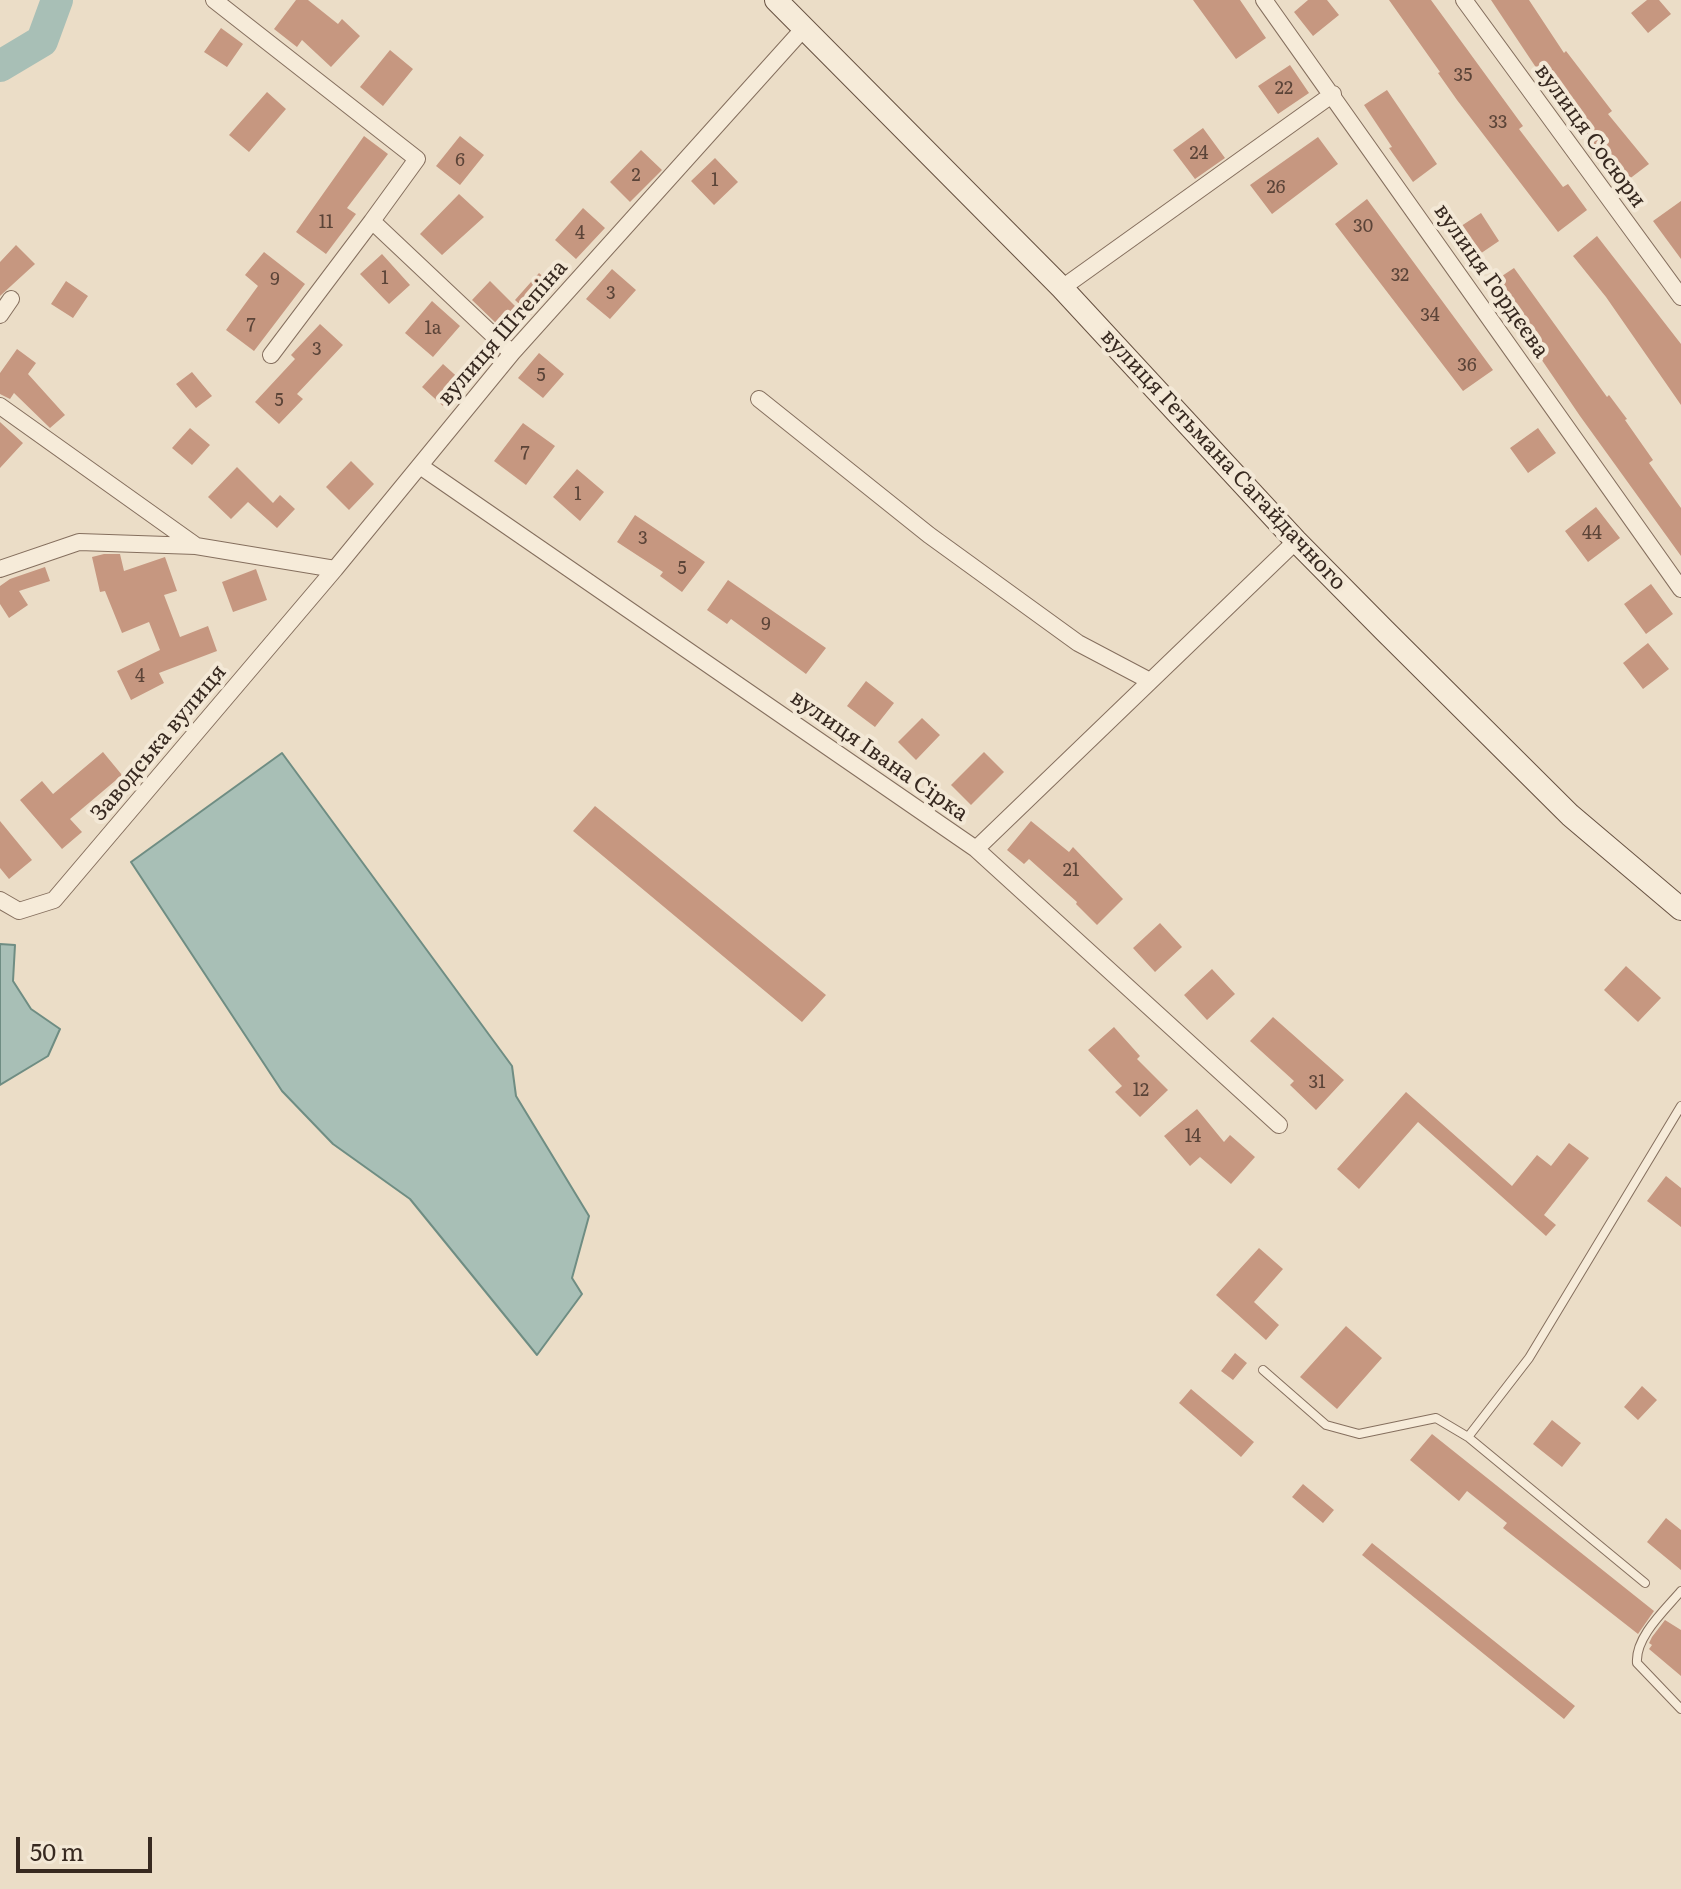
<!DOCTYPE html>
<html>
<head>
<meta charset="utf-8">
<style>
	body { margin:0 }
	#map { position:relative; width:1681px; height:1889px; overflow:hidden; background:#ebddc7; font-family:Literata,serif }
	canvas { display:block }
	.scale { position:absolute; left:16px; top:1837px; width:136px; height:36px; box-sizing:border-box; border:4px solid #372920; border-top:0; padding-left:10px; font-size:24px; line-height:28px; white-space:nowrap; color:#372920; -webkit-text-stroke:6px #f3e8d6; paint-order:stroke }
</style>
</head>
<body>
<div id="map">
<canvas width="1681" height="1889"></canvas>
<div class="scale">50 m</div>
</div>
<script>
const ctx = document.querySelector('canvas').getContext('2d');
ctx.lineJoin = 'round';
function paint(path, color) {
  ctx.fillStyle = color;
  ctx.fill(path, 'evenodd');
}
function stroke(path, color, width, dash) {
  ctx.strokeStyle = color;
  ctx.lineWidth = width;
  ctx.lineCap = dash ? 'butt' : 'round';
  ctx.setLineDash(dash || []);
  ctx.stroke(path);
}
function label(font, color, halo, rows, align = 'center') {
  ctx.font = font + ' Literata,serif';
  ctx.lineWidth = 8;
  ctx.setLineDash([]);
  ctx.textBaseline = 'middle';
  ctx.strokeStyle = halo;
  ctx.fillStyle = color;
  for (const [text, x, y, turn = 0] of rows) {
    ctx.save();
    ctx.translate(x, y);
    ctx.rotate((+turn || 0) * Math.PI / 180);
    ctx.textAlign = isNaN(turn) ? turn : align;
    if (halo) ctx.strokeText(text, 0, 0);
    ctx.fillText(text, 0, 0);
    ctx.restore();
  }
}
const water = new Path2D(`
	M282 753 512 1066 516 1096 589 1216 572 1278 582 1294 537 1355 410 1199 333 1144 282 1091 131 862Z
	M0 944 15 945 13 981 31 1009 60 1029 48 1056 0 1085Z`);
paint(water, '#a8bfb6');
stroke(water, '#6f8d83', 2);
stroke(new Path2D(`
	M0 66 42 41 57 0`), '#a8bfb6', 32);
paint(new Path2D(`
	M296 0H308L338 24 342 19 360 36 331 67 302 40 297 47 274 29Z
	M1193 0H1240L1266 38 1236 59Z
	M1308 0H1327L1339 15 1313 36 1294 12Z
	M1389 0H1431L1523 126 1519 129 1563 187 1568 184 1587 210 1558 232 1457 100 1438 73 1440 72Z
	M1491 0H1529L1564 53 1566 51 1612 111 1608 114 1649 164 1624 183 1614 169 1612 171 1591 146 1594 143 1539 72Z
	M1647 0H1659L1671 14 1648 33 1631 13Z
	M221 28 243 44 227 67 204 52Z
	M390 50 413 69 383 106 360 87Z
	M1290 65 1309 93 1278 114 1258 86Z
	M1387 90 1437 164 1413 182 1389 148 1392 147 1364 105Z
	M267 92 286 109 249 152 229 135Z
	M1203 128 1225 158 1195 179 1173 150Z
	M364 136 388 154 347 208 356 214 326 254 296 232Z
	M460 136 484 155 460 185 436 166Z
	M1318 137 1338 164 1272 214 1250 185Z
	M641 150 662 170 630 202 610 182Z
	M715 158 738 182 714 205 691 181Z
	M459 194 484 217 442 255 420 234Z
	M1367 199 1493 370 1463 391 1335 224Z
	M1681 201V259L1653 221Z
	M583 208 605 228 576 259 555 240Z
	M1481 213 1499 241 1471 260 1452 232Z
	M1597 236 1681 344V405L1606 297 1573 256Z
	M16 245 35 264 0 296V262Z
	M264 252 305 284 254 351 226 330 258 286 245 275Z
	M382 254 410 285 389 304 360 274Z
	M1514 268 1607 397 1609 395 1627 419 1625 420 1653 460 1649 463 1681 508V556L1580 416 1490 284Z
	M612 269 636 290 610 319 586 299Z
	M539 273 556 288 531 315 515 300Z
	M66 281 88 296 73 318 51 304Z
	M490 281 517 308 499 326 472 300Z
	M432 301 460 326 433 357 405 333Z
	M320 324 343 345 297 394 303 399 279 424 255 402 295 359 291 355Z
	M17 349 36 363 28 374 65 415 50 428 14 393 10 399 0 394V373Z
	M539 353 564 374 543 398 518 378Z
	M443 364 463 382 443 406 422 387Z
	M192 372 212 396 196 408 176 384Z
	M0 422 23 443 0 468Z
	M523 423 555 446 526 485 494 461Z
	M190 428 210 445 192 465 172 448Z
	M1538 428 1556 453 1528 473 1510 448Z
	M351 461 374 484 349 510 326 487Z
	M237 467 273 503 280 495 295 509 277 528 248 502 231 519 208 497Z
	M577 469 604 492 580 521 553 497Z
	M1596 507 1620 538 1588 562 1565 531Z
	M635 515 705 562 682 592 660 576 663 572 617 542Z
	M104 554H120L124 571 165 557 177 591 164 595 180 637 208 626 217 651 159 673 164 683 131 700 117 671 160 650 149 622 122 633 105 591 100 592 92 557Z
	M45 567 50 581 19 591 28 605 9 618 0 604V586L10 579Z
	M256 569 267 600 233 612 222 582Z
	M728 580 826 648 806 674 731 619 727 624 707 610Z
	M1651 584 1673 614 1646 634 1624 604Z
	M1648 643 1669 669 1643 689 1623 663Z
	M866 681 894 703 875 727 847 706Z
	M922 718 940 735 916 760 898 742Z
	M103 752 122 775 70 819 82 832 62 849 20 800 42 781 53 794Z
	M984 752 1004 772 971 805 951 785Z
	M595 806 826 995 802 1022 573 831Z
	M0 821 32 860 9 879 0 868Z
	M1031 821 1069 852 1073 847 1123 899 1097 925 1076 904 1077 902 1029 859 1024 864 1007 850Z
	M1160 923 1182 947 1155 972 1133 948Z
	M1626 966 1661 998 1638 1022 1604 990Z
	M1212 969 1235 994 1207 1020 1184 995Z
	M1273 1017 1344 1080 1316 1110 1290 1085 1294 1081 1250 1041Z
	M1114 1027 1140 1056 1137 1059 1168 1090 1140 1117 1115 1092 1122 1086 1088 1050Z
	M1406 1092 1512 1186 1537 1155 1551 1166 1569 1143 1589 1158 1544 1215 1556 1225 1546 1236 1418 1122 1359 1189 1337 1169Z
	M1197 1109 1224 1142 1230 1135 1255 1157 1231 1184 1200 1157 1190 1166 1164 1136Z
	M1666 1176 1681 1188V1227L1647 1201Z
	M1259 1248 1283 1269 1254 1302 1279 1325 1266 1340 1216 1295Z
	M1346 1326 1382 1358 1337 1409 1300 1377Z
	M1235 1353 1247 1363 1233 1380 1221 1371Z
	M1642 1386 1657 1400 1638 1420 1624 1407Z
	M1191 1389 1254 1442 1241 1457 1179 1403Z
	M1552 1420 1581 1443 1562 1467 1533 1444Z
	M1432 1434 1654 1611 1638 1634 1503 1528 1507 1523 1467 1491 1459 1501 1410 1460Z
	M1303 1484 1334 1510 1323 1523 1292 1497Z
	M1666 1518 1681 1530V1570L1647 1542Z
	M1372 1543 1575 1706 1564 1719 1362 1555Z
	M1665 1620 1681 1630V1676L1649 1649 1652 1645 1649 1643 1652 1637Z`), '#c69780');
const lane = new Path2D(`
	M1263 1370 1326 1425 1359 1434 1436 1418 1468 1437
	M1645 1583 1468 1437 1529 1358 1681 1106
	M1681 1591C1665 1610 1635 1637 1637 1663L1681 1709`);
const street = new Path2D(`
	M214 0 417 159 372 221 512 353
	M1264 0 1681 589
	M1464 0 1681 297
	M1062 288 1333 94
	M0 315 11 299
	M271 355 372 221
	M759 399 929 535 1078 643 1150 681
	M0 406 195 545
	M420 466 976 849 1279 1125
	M0 569 79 542 196 546 335 569 512 353 805 27
	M976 849 1296 541
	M0 900 19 911 54 900 335 569`);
const secondary = new Path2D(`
	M776 0 1062 288 1296 541 1384 630 1570 815 1681 909`);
stroke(lane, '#856f5e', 10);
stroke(street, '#856f5e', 18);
stroke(secondary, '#675141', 24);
stroke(lane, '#f6ebd9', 8);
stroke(street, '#f6ebd9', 16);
stroke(secondary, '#f6ebd9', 22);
label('18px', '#5b4438', null, [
	["35",1463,76],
	["22",1284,89],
	["33",1498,123],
	["24",1199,154],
	["6",460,161],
	["2",636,176],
	["1",715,181],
	["26",1276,188],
	["11",326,223],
	["30",1363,227],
	["4",580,234],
	["32",1400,276],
	["1",385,279],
	["9",275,280],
	["3",611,294],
	["34",1430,316],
	["7",251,326],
	["1а",433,329],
	["3",317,350],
	["36",1467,366],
	["5",541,376],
	["5",279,401],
	["7",525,454],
	["1",578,495],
	["44",1592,534],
	["3",643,539],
	["5",682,569],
	["9",766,625],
	["4",140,677],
	["21",1071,871],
	["31",1317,1083],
	["12",1141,1091],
	["14",1193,1137]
]);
label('22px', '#372920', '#f3e8d6', [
	["вулиця Сосюри",1590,136,54],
	["вулиця Гордєєва",1491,281,55],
	["вулиця Штепіна",503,333,-49],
	["вулиця Гетьмана Сагайдачного",1223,460,47],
	["Заводська вулиця",159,743,-50],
	["вулиця Івана Сірка",879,756,35]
]);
</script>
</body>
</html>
